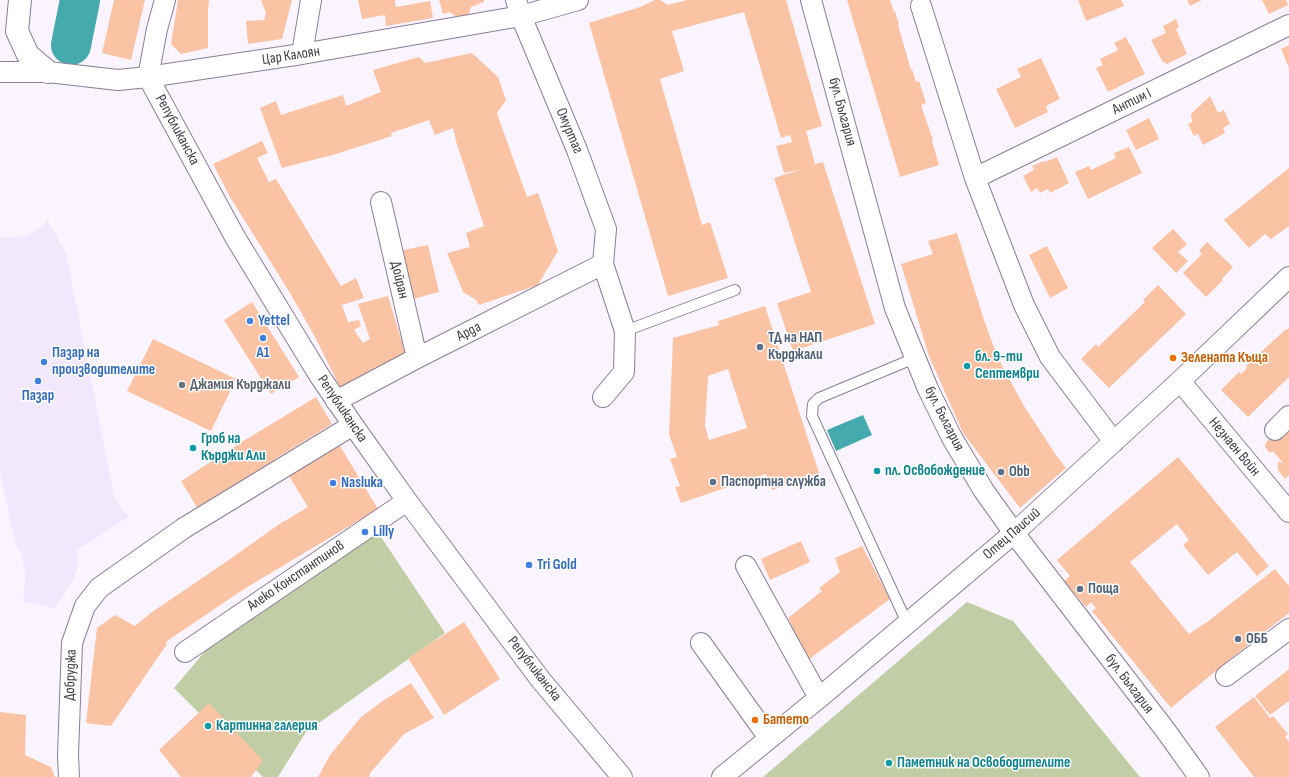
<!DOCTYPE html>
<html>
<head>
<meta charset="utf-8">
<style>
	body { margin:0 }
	canvas { display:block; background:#f9f4ff }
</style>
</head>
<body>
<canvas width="1289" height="777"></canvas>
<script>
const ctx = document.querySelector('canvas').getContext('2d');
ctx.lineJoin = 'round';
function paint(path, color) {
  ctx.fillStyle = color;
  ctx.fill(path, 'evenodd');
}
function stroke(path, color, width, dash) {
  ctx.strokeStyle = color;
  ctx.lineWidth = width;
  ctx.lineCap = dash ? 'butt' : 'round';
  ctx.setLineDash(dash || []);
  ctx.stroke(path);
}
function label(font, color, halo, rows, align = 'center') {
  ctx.font = font + ' "Sofia Sans Condensed",sans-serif';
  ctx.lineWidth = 3;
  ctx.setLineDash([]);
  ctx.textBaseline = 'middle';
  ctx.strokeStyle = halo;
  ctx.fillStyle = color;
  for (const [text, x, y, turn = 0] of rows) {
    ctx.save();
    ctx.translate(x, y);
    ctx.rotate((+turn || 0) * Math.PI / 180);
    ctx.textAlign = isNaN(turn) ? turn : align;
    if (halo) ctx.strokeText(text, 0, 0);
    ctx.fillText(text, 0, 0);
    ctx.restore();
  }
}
paint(new Path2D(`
	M48 221 66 253 114 496 128 517 89 543 76 550 78 559 77 570 73 581 55 608 23 602 26 573 20 549 16 546 0 471V233L2 238 28 236Z`), '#f1e8fd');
paint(new Path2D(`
	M377 531 445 633 306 732 278 777H263L174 688 212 643Z
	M967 602 1013 621 1140 777H763Z`), '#c1cea5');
paint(new Path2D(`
	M863 415 872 435 836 451 827 430Z`), '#44aaae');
stroke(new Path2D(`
	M71 45 80 0`), '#44aaae', 40);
paint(new Path2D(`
	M114 0H145L131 60 102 53Z
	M178 0H209L208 12V48L181 54 171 44Z
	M261 0H292L282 39 248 44 246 21 264 20 266 13Z
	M358 0H395L396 7 430 1 433 18 386 26 385 15 362 19Z
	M439 0H484V2L471 7 468 16 459 20 450 12 443 14Z
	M655 0H660L668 5 687 0H786L822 126 806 131 815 164 823 162 875 324 793 351 777 303 811 292 774 178 802 169 784 173 776 146 792 142 790 135 781 138 744 12 672 31 684 71 660 79 702 225 710 222 728 278 668 296 589 23 640 7Z
	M847 0H890L894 12 895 11 899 25H898L911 70 912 69 916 82 919 81 926 103 921 105 933 140 932 141 939 165 900 177Z
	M1078 0H1121L1124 6 1086 21Z
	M1187 0H1202L1190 6Z
	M1262 0H1286L1288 5 1269 14Z
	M1176 19 1179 27 1176 29 1187 54 1167 64 1162 61 1151 40 1166 33 1163 26Z
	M1126 37 1129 44H1130L1145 74 1108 92 1096 68 1103 65 1100 59 1118 50 1114 43Z
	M1289 45V68L1281 49Z
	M472 53 498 77 506 100 497 113 500 122 527 197 538 193 558 251 538 285 479 305 476 300 463 292 447 253 470 247 466 233 484 226 456 141 453 128 435 135 429 120 391 133 392 136 336 154 282 168 260 108 276 101 281 115 343 95 346 106 381 92 373 70 419 57 425 63Z
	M1041 58 1060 99 1046 106 1048 112 1015 128 996 89 1021 77 1017 69Z
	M1210 96 1218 113 1224 110 1230 124 1223 128 1225 133 1203 145 1198 134 1194 136 1188 124 1192 122 1191 114Z
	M1149 118 1159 139 1136 150 1126 130Z
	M262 141 268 153 257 158 269 182 276 179 341 286 356 278 364 298 342 305 348 322 359 320 361 326 354 330 363 343 370 339 358 304 388 296 405 352 342 391 315 337 290 293 230 197 213 164Z
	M1129 147 1142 173 1088 199 1075 172 1089 166 1091 170 1116 158 1114 153Z
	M1057 157 1069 183 1050 193 1048 189 1040 193 1037 188 1031 192 1023 176 1034 170 1032 166 1044 161 1045 162Z
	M1289 168V226L1271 239 1265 234 1249 248 1224 220Z
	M1173 229 1187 244 1178 252 1188 261 1176 273 1152 248Z
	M957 233 984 320 998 358 1024 406 1056 455 1066 468 1020 508 963 433 929 356 901 264 933 254 928 241Z
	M1207 242 1233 267 1222 279 1223 280 1206 297 1183 273 1202 254 1199 251Z
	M428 245 439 292 409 300 394 252Z
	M1047 246 1068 288 1050 298 1029 255Z
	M1158 285 1186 314 1109 388 1081 359 1096 344 1098 347 1145 302 1143 300Z
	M252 302 299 377 271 394 224 320Z
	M765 306 819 473 772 490 766 474 681 503 675 487 680 486 670 459 677 457 669 434 673 338 719 325 718 321ZM728 369 747 428 709 440 705 426 708 376Z
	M1289 328V377L1248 417 1221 390 1239 372 1241 374 1247 368 1246 366 1286 329 1287 330Z
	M153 339 236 379 211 431 127 391Z
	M316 397 332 424 283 454 198 509 181 481 240 443Z
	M1289 424V475L1285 479 1278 470V462L1283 463 1273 451 1270 453 1265 447 1266 442Z
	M337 441 378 509 244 589 170 639 165 643 167 644 111 726 86 723 97 628 115 615 135 626 152 612 226 562 278 525 308 507 286 471Z
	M1178 457 1269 566 1257 576 1237 552 1208 575 1183 545 1189 540 1177 524 1130 562 1189 634 1207 622 1275 569 1289 586V613L1234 656 1171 708 1092 611 1096 608 1091 602 1086 607 1064 581 1070 576 1057 560Z
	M801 541 810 562 770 580 761 559Z
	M862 546 890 599 808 660 788 618 822 591 819 588 840 572 835 558Z
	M464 622 500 679 444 715 408 658Z
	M1289 669V701L1270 715 1255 696Z
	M411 683 434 718 404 734 371 772 369 777H318L330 755 361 717 384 700Z
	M1254 697 1270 718 1273 716 1288 734 1285 737 1289 742V777H1254L1215 727Z
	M209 703 263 761 251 777H181L159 750Z
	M0 712 26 715 25 755 51 767 55 777H0Z`), '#fac4a4');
const lane = new Path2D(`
	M625 331 735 290
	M907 623 812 416 813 404 819 398 915 358`);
const street = new Path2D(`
	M165 0 157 29 148 77 235 237 319 375 353 425 407 501 540 679 622 777
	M516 0 521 16 577 150 606 229 603 264 625 331 624 372 603 397
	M811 0 895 308 928 389 952 438 984 491 1014 533 1166 731 1199 777
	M921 6 975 178 1024 305 1050 357 1114 442
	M302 54 311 0
	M0 72H48L118 80 148 77 302 54 521 16 578 0
	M975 178 1289 25
	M381 202 417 358
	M1180 381 1289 512
	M336 401 417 358 603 264
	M1275 430 1289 416
	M746 566 819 698
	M701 643 769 738
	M185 652 407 501
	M1226 676 1289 629
	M69 777 68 755 72 643 85 606 99 588 184 528 353 425
	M722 777 819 698 1014 533 1180 381 1289 277`);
const secondary = new Path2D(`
	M20 0 17 31 28 55 48 72`);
stroke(lane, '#8a7f97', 12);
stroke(street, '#8a7f97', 22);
stroke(secondary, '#8a7f97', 24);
stroke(lane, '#fff', 10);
stroke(street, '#fff', 20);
stroke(secondary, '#fff', 22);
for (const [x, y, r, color] of [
	[250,321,4,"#3f7fe0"],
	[263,338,4,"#3f7fe0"],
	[760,347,4,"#5c6f8a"],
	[1173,358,4,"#e8710a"],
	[44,362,4,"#3f7fe0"],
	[967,366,4,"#0f9aa8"],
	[38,381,4,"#3f7fe0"],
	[182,385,4,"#6b7280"],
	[193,448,4,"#0f9aa8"],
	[877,471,4,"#0f9aa8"],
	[1001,472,4,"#5c6f8a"],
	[713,482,4,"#5c6f8a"],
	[333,483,4,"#3f7fe0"],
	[365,532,4,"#3f7fe0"],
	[529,565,4,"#3f7fe0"],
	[1080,589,4,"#5c6f8a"],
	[1238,639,4,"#5c6f8a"],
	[755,720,4,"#e8710a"],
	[208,726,4,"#0f9aa8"],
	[889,763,4,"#0f9aa8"]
]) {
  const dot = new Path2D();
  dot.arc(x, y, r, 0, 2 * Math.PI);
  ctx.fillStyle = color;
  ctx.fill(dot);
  stroke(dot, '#fff', 1.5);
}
label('15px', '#3f3944', '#fff', [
	["Цар Калоян",291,56,-9],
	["Антим I",1132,102,-26],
	["бул. България",842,112,75],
	["Републиканска",177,130,62],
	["Омуртаг",569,131,67],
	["Дойран",399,280,77],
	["Арда",469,332,-27],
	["Републиканска",342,409,56],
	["бул. България",944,419,63],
	["Незнаен Войн",1234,447,50],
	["Отец Паисий",1012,534,-41],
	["Алеко Константинов",296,576,-34],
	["Републиканска",534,669,52],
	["Добруджа",71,675,-88],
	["бул. България",1129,684,53]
]);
label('bold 15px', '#366cbe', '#fff', [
	["Yettel",258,321],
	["Пазар на",52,353],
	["производителите",52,370],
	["A1",263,353,"center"],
	["Пазар",38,396,"center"],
	["Nasluka",341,483],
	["Lilly",373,532],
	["Tri Gold",537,565]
], 'left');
label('bold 15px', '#4e5e75', '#fff', [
	["ТД на НАП",768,338],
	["Кърджали",768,355],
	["Obb",1009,472],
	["Паспортна служба",721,482],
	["Поща",1088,589],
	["ОББ",1246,639]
], 'left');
label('bold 15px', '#0d838f', '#fff', [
	["бл. 9-ти",975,357],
	["Септември",975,374],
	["Гроб на",201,439],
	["Кърджи Али",201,456],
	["пл. Освобождение",885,471],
	["Картинна галерия",216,726],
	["Паметник на Освободителите",897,763]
], 'left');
label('bold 15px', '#c56008', '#fff', [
	["Зелената Къща",1181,358],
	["Батето",763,720]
], 'left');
label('bold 15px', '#5b616d', '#fff', [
	["Джамия Кърджали",190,385]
], 'left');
</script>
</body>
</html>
